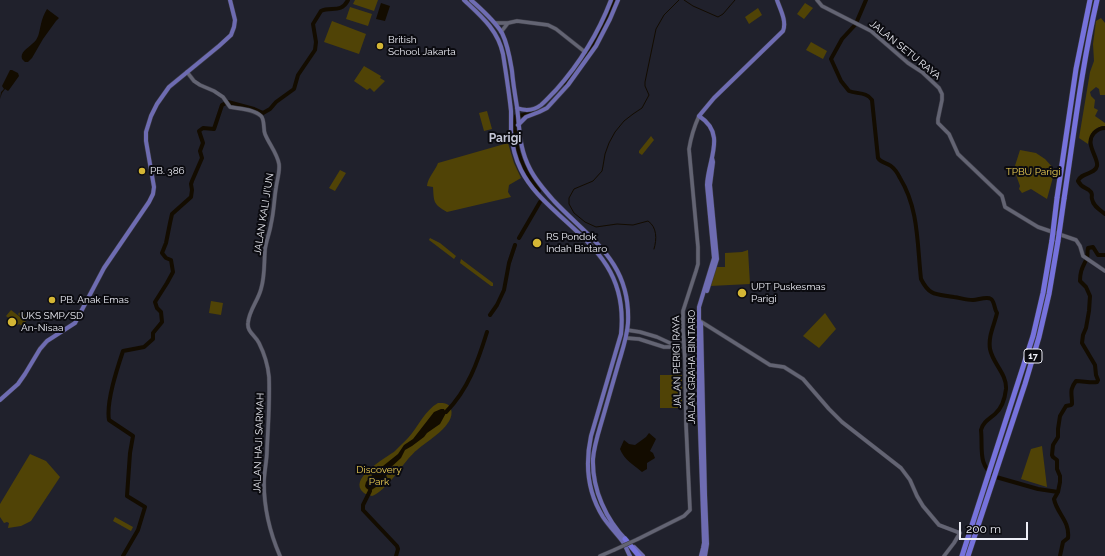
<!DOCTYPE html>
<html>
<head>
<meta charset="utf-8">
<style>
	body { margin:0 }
	#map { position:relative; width:1105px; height:556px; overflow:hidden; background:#20212c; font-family:Raleway,sans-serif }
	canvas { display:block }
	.scale { position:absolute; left:959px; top:522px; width:69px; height:18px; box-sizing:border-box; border:2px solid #edeef6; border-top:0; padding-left:5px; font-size:12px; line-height:14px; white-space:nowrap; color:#edeef6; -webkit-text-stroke:3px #0b0b10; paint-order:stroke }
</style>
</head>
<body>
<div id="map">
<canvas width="1105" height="556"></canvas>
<div class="scale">200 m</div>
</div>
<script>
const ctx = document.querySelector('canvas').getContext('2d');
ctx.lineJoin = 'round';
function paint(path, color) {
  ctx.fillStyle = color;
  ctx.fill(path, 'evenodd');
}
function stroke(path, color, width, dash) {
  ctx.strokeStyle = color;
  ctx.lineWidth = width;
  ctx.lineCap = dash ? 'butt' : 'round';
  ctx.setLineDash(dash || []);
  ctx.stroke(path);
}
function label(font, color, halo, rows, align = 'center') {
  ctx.font = font + ' Raleway,sans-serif';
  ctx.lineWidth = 4;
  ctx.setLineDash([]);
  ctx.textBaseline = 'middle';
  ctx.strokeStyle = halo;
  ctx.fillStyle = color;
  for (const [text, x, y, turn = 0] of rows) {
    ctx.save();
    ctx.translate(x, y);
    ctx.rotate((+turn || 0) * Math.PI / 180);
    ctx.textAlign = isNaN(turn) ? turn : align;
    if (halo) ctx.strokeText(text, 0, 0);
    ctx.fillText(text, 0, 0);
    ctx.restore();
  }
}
paint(new Path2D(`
	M355 0H378L374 11 353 4Z
	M805 3 813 8 804 19 797 14Z
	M350 7 372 14 368 26 346 19Z
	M758 8 762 15 749 24 745 17Z
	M1101 18 1105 23V95H1100L1099 89 1096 87 1090 92 1091 96 1095 100 1094 108 1098 110 1095 116 1105 123V126C1093 127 1091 133 1088 144L1079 138 1090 72 1094 61 1093 44 1096 21Z
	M332 21 366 34 359 54 324 42Z
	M811 42 827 51 823 59 806 50Z
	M364 66 381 76 380 78 385 81 374 92 370 88 367 90 354 81Z
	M487 111 492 129 484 131 479 113Z
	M651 136 654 140 642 155 639 153V151Z
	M508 143 514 163 521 178 509 185 508 192 511 197 447 212C433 204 434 202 433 187L427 186C428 177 435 171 438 163Z
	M1020 150 1036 153 1045 159 1055 170 1047 199 1031 189 1022 193 1019 189 1020 186 1016 175 1013 172Z
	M340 170 346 173 335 191 329 188Z
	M430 238 440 243 456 256 454 259 429 240Z
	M748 250 750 284 710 286 716 267H725V253L742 252Z
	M461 259 493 283V286H491L460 263Z
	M211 301 223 303 221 315 209 313Z
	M11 310 24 320 18 314 21 311 27 317 24 320 26 321 22 326 19 324 18 325 6 316Z
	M825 313 836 329 819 348 803 336Z
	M660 375H682V408H660Z
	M438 403C444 403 449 403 451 409 456 425 427 441 417 450 414 452 411 456 408 459 399 470 385 491 372 496 368 495 364 494 361 490 352 476 386 458 395 451 399 447 404 442 408 438 418 427 425 410 438 403Z
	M1042 446 1047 487 1021 479 1031 449Z
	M30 454 46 461 60 477 31 521 21 526 8 528 9 523 7 522 4 523 0 517V504Z
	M115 517 133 527 131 531 113 521Z`), '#504306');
paint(new Path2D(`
	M381 3 390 6 385 21 376 19Z
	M47 9 59 18 56 21 43 39 32 58 28 62H25L22 59C20 52 27 49 32 44 39 39 39 32 41 24 42 19 44 14 47 9Z
	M10 70H12L18 73 19 76 9 90 8 91 5 89 2 93 0 99 1 92 4 89 2 86Z
	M441 409H444L446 413 440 424 427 433 424 437 412 446 405 450 401 458 389 469 387 475 380 481 376 487 370 491 366 488 365 486 366 482 373 474 398 454 404 445 413 439 434 412Z
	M649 433 656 439 650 451 653 453 655 458 647 463V469L642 472C634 465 624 460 620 449L624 440 629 444 635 445 646 437Z`), '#130c00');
stroke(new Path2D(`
	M684 0 693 6 718 17 723 14 735 0
	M654 249C657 239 657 227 648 221L633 225 617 224 596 227 585 222 574 213 569 204V198L574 189 593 181 602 171 603 166 605 154 609 143 615 132 624 121 633 114 642 108 649 95 645 86V82L656 29 664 15 679 0`), '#130c00', 1);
stroke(new Path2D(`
	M857 21 866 0
	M855 25 842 39 831 59 841 81 849 91C857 94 867 92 872 100L878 158C881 163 886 162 891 166 895 169 898 174 900 178 919 209 917 244 921 279 930 297 937 294 954 297 961 298 966 300 973 300 978 300 987 296 991 299 995 302 994 309 997 313 994 326 988 336 990 349 993 364 1007 374 1006 389 1005 398 1002 408 995 414 989 419 983 422 981 430 983 448 977 466 996 477L1038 489 1058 492 1054 499C1057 514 1070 521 1068 538L1063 542 1060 556
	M564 83 589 51 612 7 615 0
	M534 110 524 115 516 116C514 122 515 128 515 135 517 156 526 174 539 191
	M1105 128C1101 128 1097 130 1094 133 1084 144 1099 158 1097 166 1095 175 1081 172 1078 181 1082 189 1087 187 1091 192 1093 196 1091 195 1092 199 1093 206 1100 210 1105 214
	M519 238 540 202
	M490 315 497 305 504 290 509 263 515 245
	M446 412C468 390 478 361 487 332
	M370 491 363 505V510L397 546 398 549 396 556
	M1058 492 1060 482V476L1057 469V460L1053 457 1052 455 1053 445 1058 437V429L1060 416 1066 406 1071 405 1072 404C1072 393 1069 390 1076 381 1083 381 1091 383 1097 382L1098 380 1096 375 1095 365 1082 343 1083 335 1086 328 1089 311 1090 296 1086 287 1080 281C1080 270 1083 267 1087 258 1088 254 1087 252 1088 248L1093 247 1098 255H1105
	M123 556 138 530 145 507 127 496 130 453 133 436 109 420C106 402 117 369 123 351L144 347 153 339V333L162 322 161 312 157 308 155 302 167 283 173 272 171 260 166 258 162 253 166 243 170 223 172 214 191 197 192 190 191 184 192 181 202 158 200 151 203 143 199 131 203 128 214 129 222 105 228 102 254 109 263 113 270 109 276 102 294 89 298 75 315 50 316 42 313 24 321 11C331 6 341 14 348 0`), '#130c00', 4);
const minor = new Path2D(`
	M817 0 822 6 871 31 908 63 922 72 939 88 942 94V100L938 119V123L949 134 958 154 1002 196 1005 207 1038 227 1076 240 1080 246 1083 256 1105 271
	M495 23H508L517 21 548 25 556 29 585 52
	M501 32 508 23
	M187 72 194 81 200 85 214 91 223 97 230 107C240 109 254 109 261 116 265 120 263 129 265 134 269 144 277 153 279 164 280 172 277 180 276 188 274 200 274 212 271 224 270 232 266 241 265 250 264 263 265 276 261 289 258 301 249 310 248 323 247 332 255 335 259 343 264 353 268 366 269 377 270 402 268 426 267 450 267 461 264 472 264 483 264 508 270 533 280 556
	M700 321 770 365 784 367 803 379 829 409 842 422 901 468 910 480 917 496 923 506 939 525 960 533 954 543 944 556
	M627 330 640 332 657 337 670 343 700 344
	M683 330V311L696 271 698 264V247L689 149C691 137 694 127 699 116
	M626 338 639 339 664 347H701
	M638 539 684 516 690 510 686 424 685 360
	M600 556 614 550`);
const major = new Path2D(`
	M464 0C481 16 498 30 503 54 506 73 509 92 511 111 511 118 511 125 511 132 512 145 515 158 521 170 530 188 544 201 558 214 598 250 627 276 621 334L591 436C585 464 588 493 603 517 609 526 617 534 623 542 626 546 627 551 630 556
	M471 0C482 10 494 20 502 33 508 45 510 59 512 71 513 83 515 95 517 107 520 131 519 148 530 169 536 181 545 191 554 201 591 240 631 262 628 323 627 338 622 351 618 365 613 382 608 400 603 417 599 431 594 445 593 459 592 489 606 520 627 541
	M517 108C525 111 533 111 541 105 546 101 551 95 556 90 580 63 598 34 611 0
	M518 125 526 117 539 112 547 108 568 85 596 46 610 19 618 0
	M707 291 717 259 710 185 713 162 712 158
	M701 323 705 495 707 544 705 556
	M0 400 18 384 25 374 40 349 47 341 75 323 104 268 149 202 153 194 154 187 146 141V132L151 116 157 104 169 87 219 46 231 35 234 27 235 20 230 0
	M634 547 643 556
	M701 556 703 548 704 543 699 401V307L714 258 707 185C708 159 727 134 699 116L714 98 783 31C787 21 780 9 777 0`);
const highway = new Path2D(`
	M1057 198 1076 69 1090 0
	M1064 199C1074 133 1082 65 1097 0
	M625 539 639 556
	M962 556 1033 336 1043 293 1052 240
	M968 556 1025 384 1039 337 1049 294 1058 241`);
stroke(minor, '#3c3c46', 4.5);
stroke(major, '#3c3c46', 5);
stroke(highway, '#3c3c46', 6);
stroke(minor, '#636473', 3.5);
stroke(major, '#6e6cb2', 4);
stroke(highway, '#7672dc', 5);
const minorBridge = new Path2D(`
	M683 330 685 360
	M614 550 638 539`);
const highwayBridge = new Path2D(`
	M1052 240 1057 198
	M1058 241 1064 199`);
stroke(minorBridge, '#3c3c46', 4.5, []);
stroke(highwayBridge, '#3c3c46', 6, []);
stroke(minorBridge, '#636473', 3.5);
stroke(highwayBridge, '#7672dc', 5);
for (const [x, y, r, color] of [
	[380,46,4,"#d4b635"],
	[142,171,4,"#d4b635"],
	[537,243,5,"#d4b635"],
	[742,293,5,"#d4b635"],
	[52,300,4,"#d4b635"],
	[12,322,5,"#d4b635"]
]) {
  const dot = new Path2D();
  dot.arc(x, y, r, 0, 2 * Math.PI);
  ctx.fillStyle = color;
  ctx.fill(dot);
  stroke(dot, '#0b0b10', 1.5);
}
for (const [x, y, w] of [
	[1033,356,18]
]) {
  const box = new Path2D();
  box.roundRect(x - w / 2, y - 7, w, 14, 3);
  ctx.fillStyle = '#0b0b10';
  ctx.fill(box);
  stroke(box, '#edeef6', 1);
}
label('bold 9px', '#edeef6', null, [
	["17",1033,356]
]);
label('10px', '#edeef6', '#0b0b10', [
	["British",388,40],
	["School Jakarta",388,52],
	["PB. 386",150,171],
	["RS Pondok",546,237],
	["Indah Bintaro",546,249],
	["UPT Puskesmas",751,287],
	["Parigi",751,299],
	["PB. Anak Emas",60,300],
	["UKS SMP/SD",21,316],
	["An-Nisaa",21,328]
], 'left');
label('10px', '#edeef6', '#0b0b10', [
	["JALAN SETU RAYA",905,50,39],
	["JALAN KALI JI'UN",264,214,-81],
	["JALAN PERIGI RAYA",677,362,-91],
	["JALAN GRAHA BINTARO",692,367,-90],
	["JALAN HAJI SARMAH",259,443,-88]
]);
label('10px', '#efd054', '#0b0b10', [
	["TPBU Parigi",1033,172],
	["Discovery",379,470],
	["Park",379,482]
]);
label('bold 12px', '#c5c7d7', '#0b0b10', [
	["Parigi",505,138]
]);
</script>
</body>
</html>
